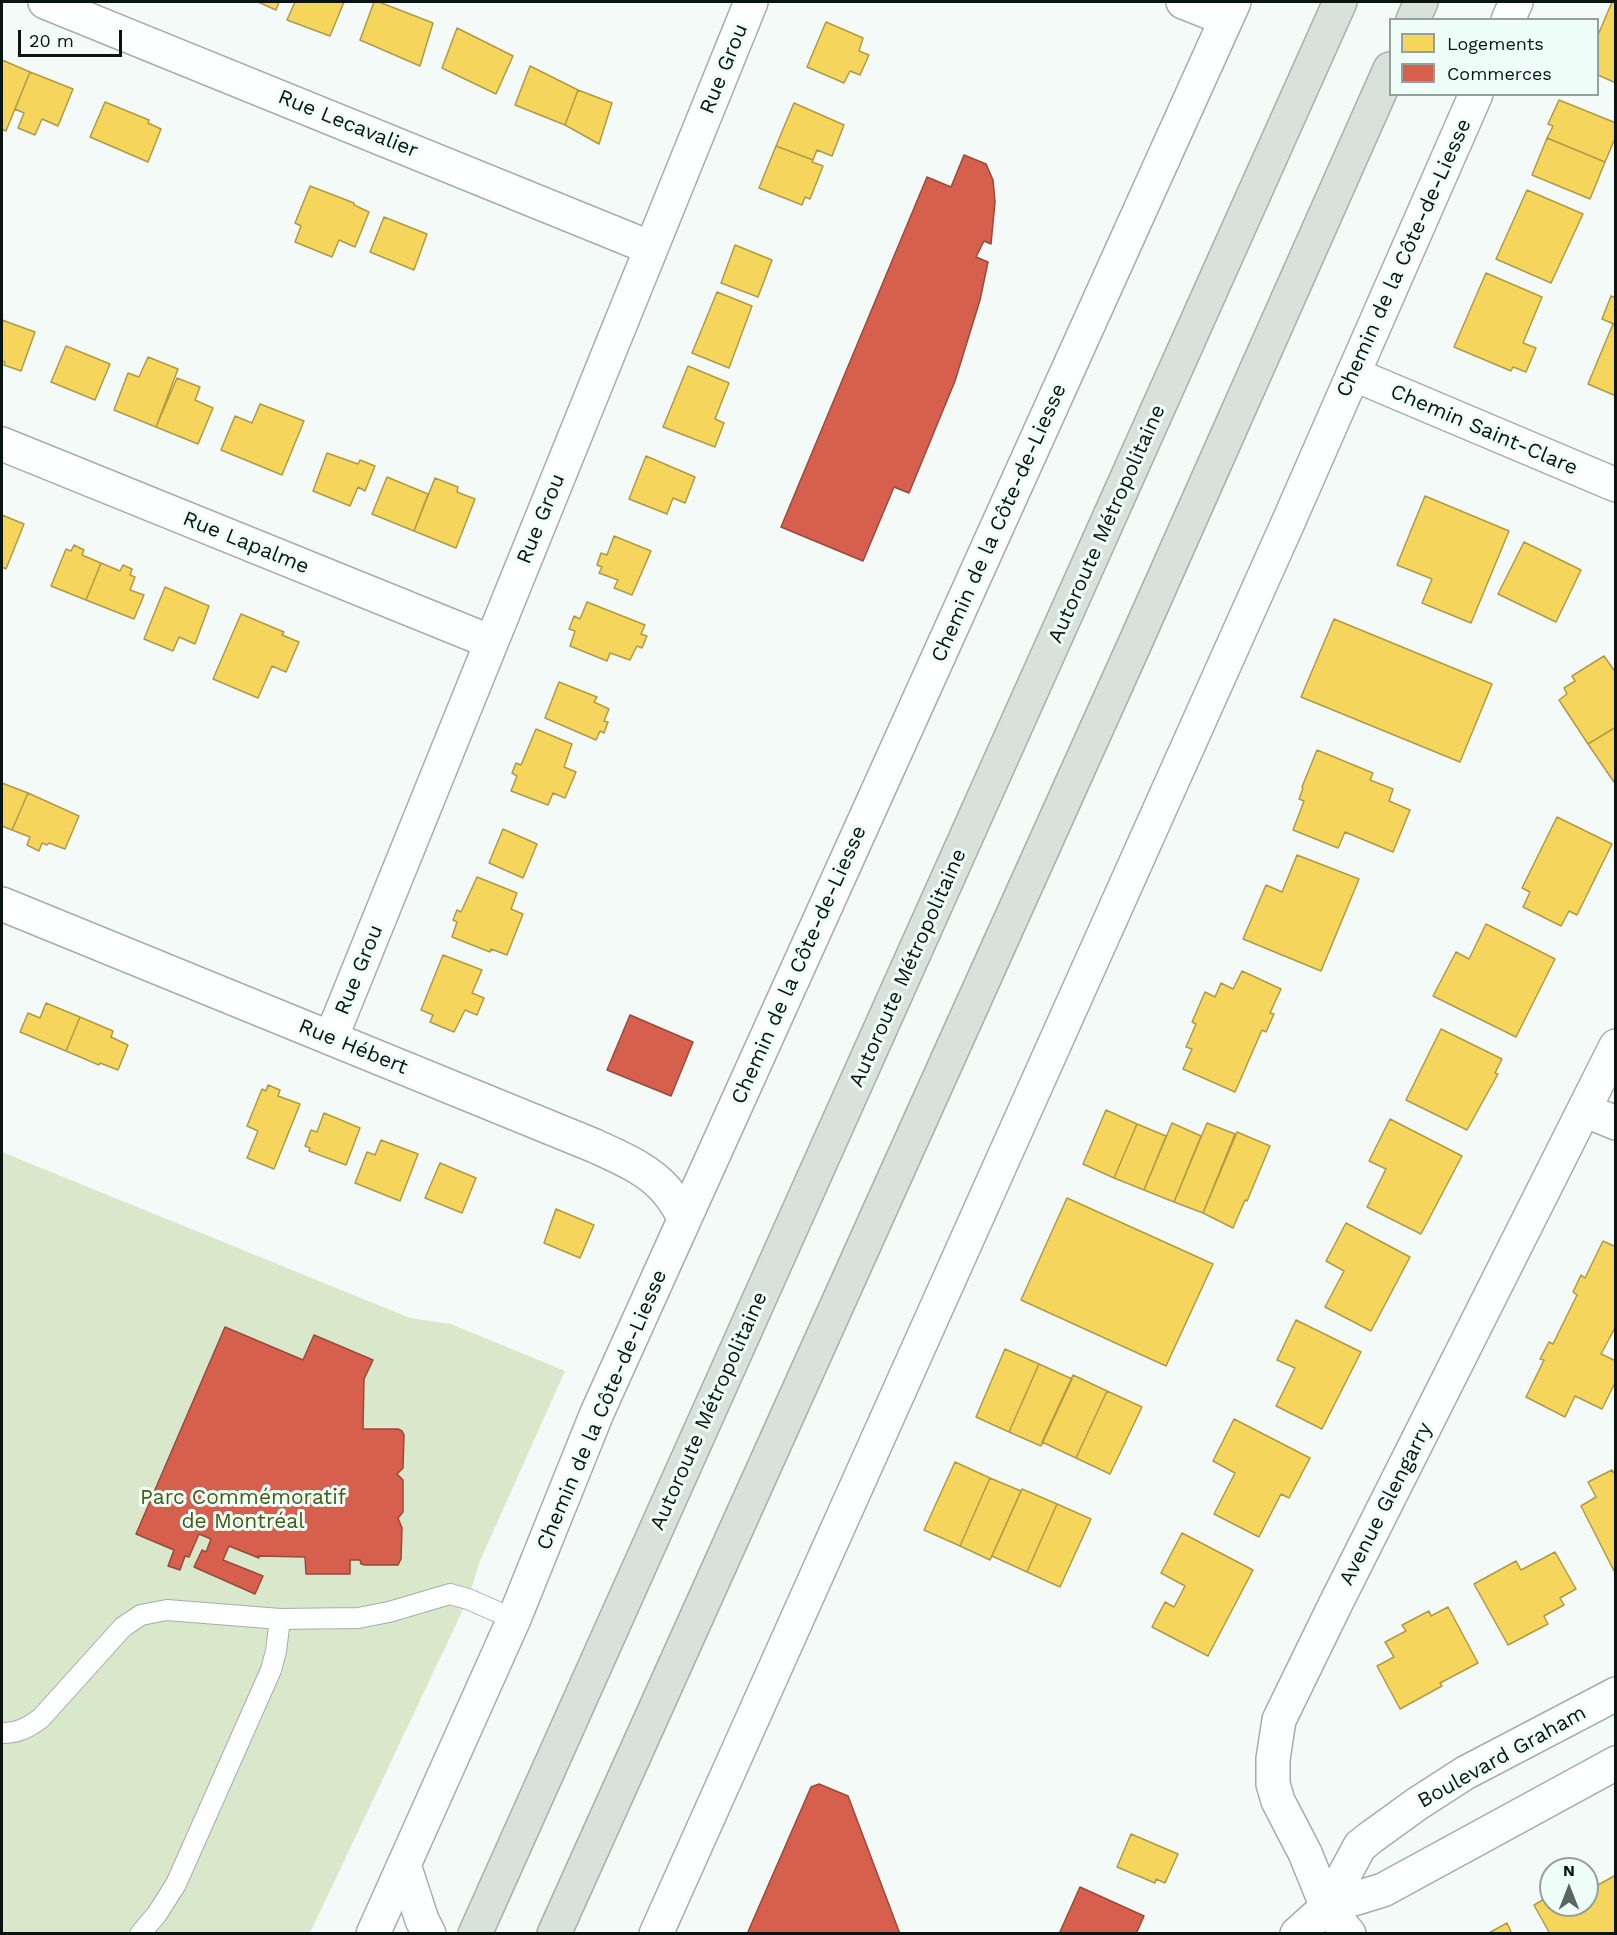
<!DOCTYPE html>
<html>
<head>
<meta charset="utf-8">
<style>
	body { margin:0 }
	#map { position:relative; width:1617px; height:1935px; overflow:hidden; background:#f4faf8; font-family:"Work Sans",sans-serif }
	canvas { display:block }
	.frame { position:absolute; inset:0; border:3px solid #081511; pointer-events:none }
	.legend { position:absolute; left:1389px; top:18px; width:210px; height:78px; box-sizing:border-box; background:#f0fef9; border:2px solid #93a19c; margin:0; padding:8px 10px; list-style:none; font-size:18px; color:#081511 }
	.legend li { display:flex; align-items:center; gap:12px; height:30px }
	.legend b { width:30px; border:2px solid #93a19c }
	.north { position:absolute; left:1539px; top:1857px; width:60px; height:60px; box-sizing:border-box; background:#f0fef9; border:2px solid #93a19c; border-radius:50%; rotate:0deg; font-size:16px; font-weight:700; line-height:24px; text-align:center; color:#081511 }
	.north::after { content:''; display:block; margin:auto; width:21px; height:27px; background:#5b6562; clip-path:polygon(50% 0,100% 100%,50% 72%,0 100%) }
	.scale { position:absolute; left:18px; top:30px; width:104px; height:27px; box-sizing:border-box; border:3px solid #081511; border-top:0; padding-left:8px; font-size:18px; line-height:21px; white-space:nowrap; color:#081511; -webkit-text-stroke:4px #f0fef9; paint-order:stroke }
</style>
</head>
<body>
<div id="map">
<canvas width="1617" height="1935"></canvas>
<div class="frame"></div>
<ul class="legend">
<li><b style="height:16px;background:#f6d55c"></b>Logements</li>
<li><b style="height:16px;background:#d6604d"></b>Commerces</li>
</ul>
<div class="north">N</div>
<div class="scale">20 m</div>
</div>
<script>
const ctx = document.querySelector('canvas').getContext('2d');
ctx.lineJoin = 'round';
function paint(path, color) {
  ctx.fillStyle = color;
  ctx.fill(path, 'evenodd');
}
function stroke(path, color, width, dash) {
  ctx.strokeStyle = color;
  ctx.lineWidth = width;
  ctx.lineCap = dash ? 'butt' : 'round';
  ctx.setLineDash(dash || []);
  ctx.stroke(path);
}
function label(font, color, halo, rows, align = 'center') {
  ctx.font = font + ' "Work Sans",sans-serif';
  ctx.lineWidth = 6;
  ctx.setLineDash([]);
  ctx.textBaseline = 'middle';
  ctx.strokeStyle = halo;
  ctx.fillStyle = color;
  for (const [text, x, y, turn = 0] of rows) {
    ctx.save();
    ctx.translate(x, y);
    ctx.rotate((+turn || 0) * Math.PI / 180);
    ctx.textAlign = isNaN(turn) ? turn : align;
    if (halo) ctx.strokeText(text, 0, 0);
    ctx.fillText(text, 0, 0);
    ctx.restore();
  }
}
paint(new Path2D(`
	M2 1152 410 1318 451 1324 565 1371 480 1561 468 1599 310 1933H2Z`), '#d9e7ca');
const homes = new Path2D(`
	M258 2H279L276 10Z
	M295 2H344L330 36 287 20Z
	M374 2H379L433 23 420 66 360 40Z
	M1612 2H1616V83L1598 75V35Z
	M826 22 863 38 859 51 869 55 860 75 850 71 844 83 807 67Z
	M457 28 513 56 496 94 442 68Z
	M2 60 30 72 6 131 2 129Z
	M530 66 578 90 565 125 515 105Z
	M30 72 73 89 58 126 42 119 35 135 18 128 24 113 15 109Z
	M578 90 612 103 599 144 565 125Z
	M1559 100 1616 123V136L1605 162 1547 138 1553 126 1548 124Z
	M105 102 149 120 148 123 161 129 148 162 90 137Z
	M794 103 844 125 832 156 817 150 813 160 776 146Z
	M1547 138 1605 162 1590 199 1532 175Z
	M776 146 813 160 812 162 823 166 810 199 805 197 802 205 759 188Z
	M310 186 354 203V205L369 212 355 247 339 240 332 257 295 242 301 226 295 223Z
	M1527 190 1583 214 1551 283 1496 259Z
	M384 217 427 234 414 270 370 252Z
	M735 245 772 260 758 297 721 283Z
	M1486 273 1542 297 1523 343 1536 348 1526 372 1513 367 1511 371 1454 347Z
	M717 292 752 306 729 368 692 353Z
	M1611 296 1616 298V325L1602 319Z
	M2 320 35 332 21 371 4 365 5 362 2 361Z
	M1613 324 1616 325V396L1588 384Z
	M66 346 110 364 95 400 51 382Z
	M148 357 178 369 156 427 114 410 128 373 139 377Z
	M688 366 729 383 715 419 724 423 715 447 663 427Z
	M177 378 200 387 195 400 213 408 198 444 156 427Z
	M260 404 304 421 282 475 221 450 235 416 252 423Z
	M327 453 358 464 360 460 375 466 365 491 358 487 350 506 313 491Z
	M646 456 695 477 685 503 673 498 667 514 629 499Z
	M387 477 428 494 414 531 372 514Z
	M435 478 458 487 457 492 475 499 456 548 414 531Z
	M1425 496 1509 531 1471 623 1422 603 1432 579 1397 565Z
	M2 515 24 524 6 569 2 567Z
	M614 536 651 551 632 595 614 588 618 580 599 573 602 567 597 565 601 553 607 555Z
	M1524 542 1581 570 1556 622 1498 594Z
	M74 545 84 550 82 555 101 563 86 600 51 586 66 549 71 551Z
	M101 563 120 571 123 565 132 569 130 575 135 577 130 590 144 595 134 619 86 600Z
	M165 587 209 606 195 644 179 637 173 651 144 639Z
	M587 602 645 625 641 634 647 636 642 648 637 646 630 660 610 653 607 661 570 646 575 631 569 629 574 616 580 619Z
	M241 614 284 632 282 635 299 642 286 672 272 666 258 698 213 679Z
	M1334 619 1492 684 1460 762 1301 697Z
	M1604 656 1616 673V727L1588 744 1559 700 1567 694 1564 688 1575 681 1572 676Z
	M559 682 597 697 594 702 609 709 604 721 608 722 604 733 600 731 596 740 545 718Z
	M1616 727V785L1588 744Z
	M536 729 572 744 564 767 576 772 565 798 553 793 548 805 511 791 517 776 512 773 516 763 521 765Z
	M1317 750 1373 773 1370 780 1393 789 1389 801 1410 810 1393 852 1345 832 1338 848 1293 830 1304 801 1299 799 1303 788 1302 787Z
	M2 783 28 793 12 830 2 826Z
	M28 793 79 816 65 849 49 843 47 845 42 843 39 851 27 845 30 837 12 830Z
	M1557 817 1612 844 1577 915 1569 911 1561 926 1523 907 1530 892 1522 888Z
	M503 829 537 844 523 878 489 863Z
	M1297 855 1359 879 1321 971 1243 939 1266 885 1282 892Z
	M477 877 517 893 511 909 523 914 507 955 491 949 490 952 452 937 457 922 453 920 457 910 461 912Z
	M1486 924 1555 959 1516 1037 1433 996 1456 952 1469 959Z
	M443 955 482 970 472 993 484 998 477 1015 465 1010 454 1032 430 1022 433 1015 421 1010Z
	M1242 971 1281 989 1270 1013 1274 1014 1266 1032 1262 1030 1235 1092 1183 1069 1192 1049 1186 1047 1196 1024 1192 1022 1205 992 1215 997 1221 983 1233 989Z
	M46 1003 80 1017 66 1051 20 1032 28 1013 40 1018Z
	M80 1017 113 1031 111 1037 128 1045 118 1070 100 1063 99 1065 66 1051Z
	M1441 1029 1502 1059 1495 1073 1498 1074 1467 1130 1406 1100Z
	M268 1085 280 1090 278 1096 300 1104 274 1169 247 1158 258 1131 247 1126 262 1089 266 1091Z
	M1106 1110 1137 1124 1114 1178 1083 1164Z
	M324 1113 360 1128 346 1165 309 1151 310 1148 305 1146 311 1130 317 1132Z
	M1390 1119 1462 1156 1421 1234 1367 1207 1386 1169 1369 1161Z
	M1172 1123 1201 1136 1174 1202 1144 1190Z
	M1207 1123 1235 1134 1203 1213 1174 1202Z
	M1137 1124 1166 1136 1144 1190 1114 1178Z
	M1237 1132 1270 1146 1247 1201 1245 1200 1233 1228 1203 1213Z
	M381 1140 418 1154 400 1201 355 1183 367 1152 375 1155Z
	M440 1163 476 1178 462 1213 425 1198Z
	M1067 1198 1213 1264 1166 1366 1021 1300Z
	M556 1209 594 1225 580 1258 544 1243Z
	M1346 1223 1410 1257 1371 1331 1325 1307 1344 1271 1326 1261Z
	M1603 1241 1616 1247V1326L1601 1354 1616 1361V1381L1602 1409 1575 1396 1565 1417 1526 1397 1544 1360 1540 1359 1549 1342 1553 1344 1577 1295 1573 1292 1581 1275 1585 1278Z
	M1296 1320 1361 1352 1322 1429 1276 1406 1295 1368 1277 1360Z
	M1005 1349 1039 1364 1009 1432 976 1417Z
	M1039 1364 1072 1379 1041 1446 1009 1432Z
	M1073 1375 1107 1391 1076 1458 1042 1442Z
	M1107 1391 1142 1407 1110 1474 1076 1458Z
	M1234 1419 1310 1458 1289 1498 1281 1494 1259 1537 1214 1514 1235 1473 1213 1461Z
	M955 1462 990 1478 960 1546 924 1530Z
	M1612 1470 1616 1476 1615 1573 1581 1506 1596 1497 1588 1482Z
	M990 1478 1021 1491 990 1560 960 1546Z
	M1022 1489 1057 1504 1027 1572 992 1556Z
	M1057 1504 1091 1519 1060 1587 1027 1572Z
	M1182 1533 1253 1570 1208 1656 1152 1627 1165 1602 1174 1607 1185 1586 1161 1573Z
	M1555 1552 1576 1589 1560 1598 1564 1605 1544 1616 1548 1624 1508 1645 1474 1584 1516 1561 1521 1570Z
	M1448 1607 1478 1663 1440 1683 1442 1686 1400 1709 1377 1666 1394 1657 1385 1642 1406 1631 1402 1625 1429 1611 1431 1616Z
	M1131 1834 1178 1854 1165 1883 1156 1879 1155 1883 1117 1867Z
	M1616 1875V1934H1550L1534 1905 1551 1895V1905H1587V1891Z
	M1507 1923 1512 1934H1487Z`);
paint(homes, '#f6d55c');
stroke(homes, '#af9b46', 1.5);
const shops = new Path2D(`
	M964 155 986 164 993 180 995 202 991 244 984 241 976 257 988 262 980 300 955 381 909 493 894 487 863 561 781 527 927 177 951 187Z
	M630 1015 693 1042 671 1096 607 1070Z
	M225 1327 303 1360 314 1335 373 1360 364 1379 363 1429H398L402 1431 404 1435 403 1468 397 1474 403 1480V1512L398 1518 402 1528 401 1559 398 1565H365L361 1564 360 1560H350V1574H306L305 1557 258 1556 259 1558 229 1546 223 1560 263 1576 255 1594 194 1567 202 1550 206 1552 211 1539 199 1534 189 1557 185 1556 180 1570 168 1566 174 1550 136 1534Z
	M819 1784 848 1796 900 1934H747L811 1787Z
	M1080 1887 1144 1916 1136 1934H1059Z`);
paint(shops, '#d6604d');
stroke(shops, '#984a3b', 1.5);
const lane = new Path2D(`
	M2 1733C18 1733 28 1728 41 1718L123 1627 141 1615 167 1610 280 1619 358 1618 389 1612 450 1594 468 1599 514 1619
	M140 1934 157 1914 176 1884 271 1670 276 1651 280 1619`);
const street = new Path2D(`
	M45 2 651 248
	M1183 2 1226 19
	M1353 374 1616 485
	M2 444 491 642
	M2 904 595 1146C619 1157 648 1169 666 1190 673 1198 679 1208 684 1217
	M331 1038 751 2
	M1584 1110 1616 1123
	M1349 1934 1327 1907 1305 1853 1278 1801 1273 1784V1759L1279 1720 1336 1603 1616 1046`);
const secondary = new Path2D(`
	M1508 20 1516 2
	M404 1865 422 1920 429 1934
	M1327 1907 1383 1890 1616 1763
	M373 1934 514 1619 597 1413 1234 2
	M656 1934 1287 525 1476 94
	M1297 1934 1327 1907 1360 1846 1370 1838 1417 1804 1465 1773 1616 1694`);
const highway = new Path2D(`
	M1413 20 1421 2
	M475 1934 1340 2
	M554 1934 1136 641 1390 69`);
stroke(lane, '#a5aeab', 22);
stroke(street, '#a5aeab', 36);
stroke(secondary, '#a5aeab', 36);
stroke(highway, '#a5b0a8', 36);
stroke(lane, '#fdfefe', 20);
stroke(street, '#fdfefe', 33);
stroke(secondary, '#fdfefe', 33);
stroke(highway, '#d8e1da', 33);
label('21px', '#081511', '#f0fef9', [
	["Rue Grou",724,69,-68],
	["Rue Lecavalier",348,124,22],
	["Chemin de la Côte-de-Liesse",1404,258,-66],
	["Chemin Saint-Clare",1484,430,23],
	["Rue Grou",541,519,-68],
	["Chemin de la Côte-de-Liesse",999,523,-66],
	["Autoroute Métropolitaine",1107,524,-66],
	["Rue Lapalme",246,543,22],
	["Chemin de la Côte-de-Liesse",799,965,-66],
	["Autoroute Métropolitaine",908,968,-66],
	["Rue Grou",359,970,-68],
	["Rue Hébert",353,1047,22],
	["Chemin de la Côte-de-Liesse",602,1410,-67],
	["Autoroute Métropolitaine",709,1411,-66],
	["Avenue Glengarry",1386,1504,-63],
	["Boulevard Graham",1502,1757,-29]
]);
label('21px', '#445c0f', '#f0fef9', [
	["Parc Commémoratif",243,1498],
	["de Montréal",243,1522]
]);
</script>
</body>
</html>
